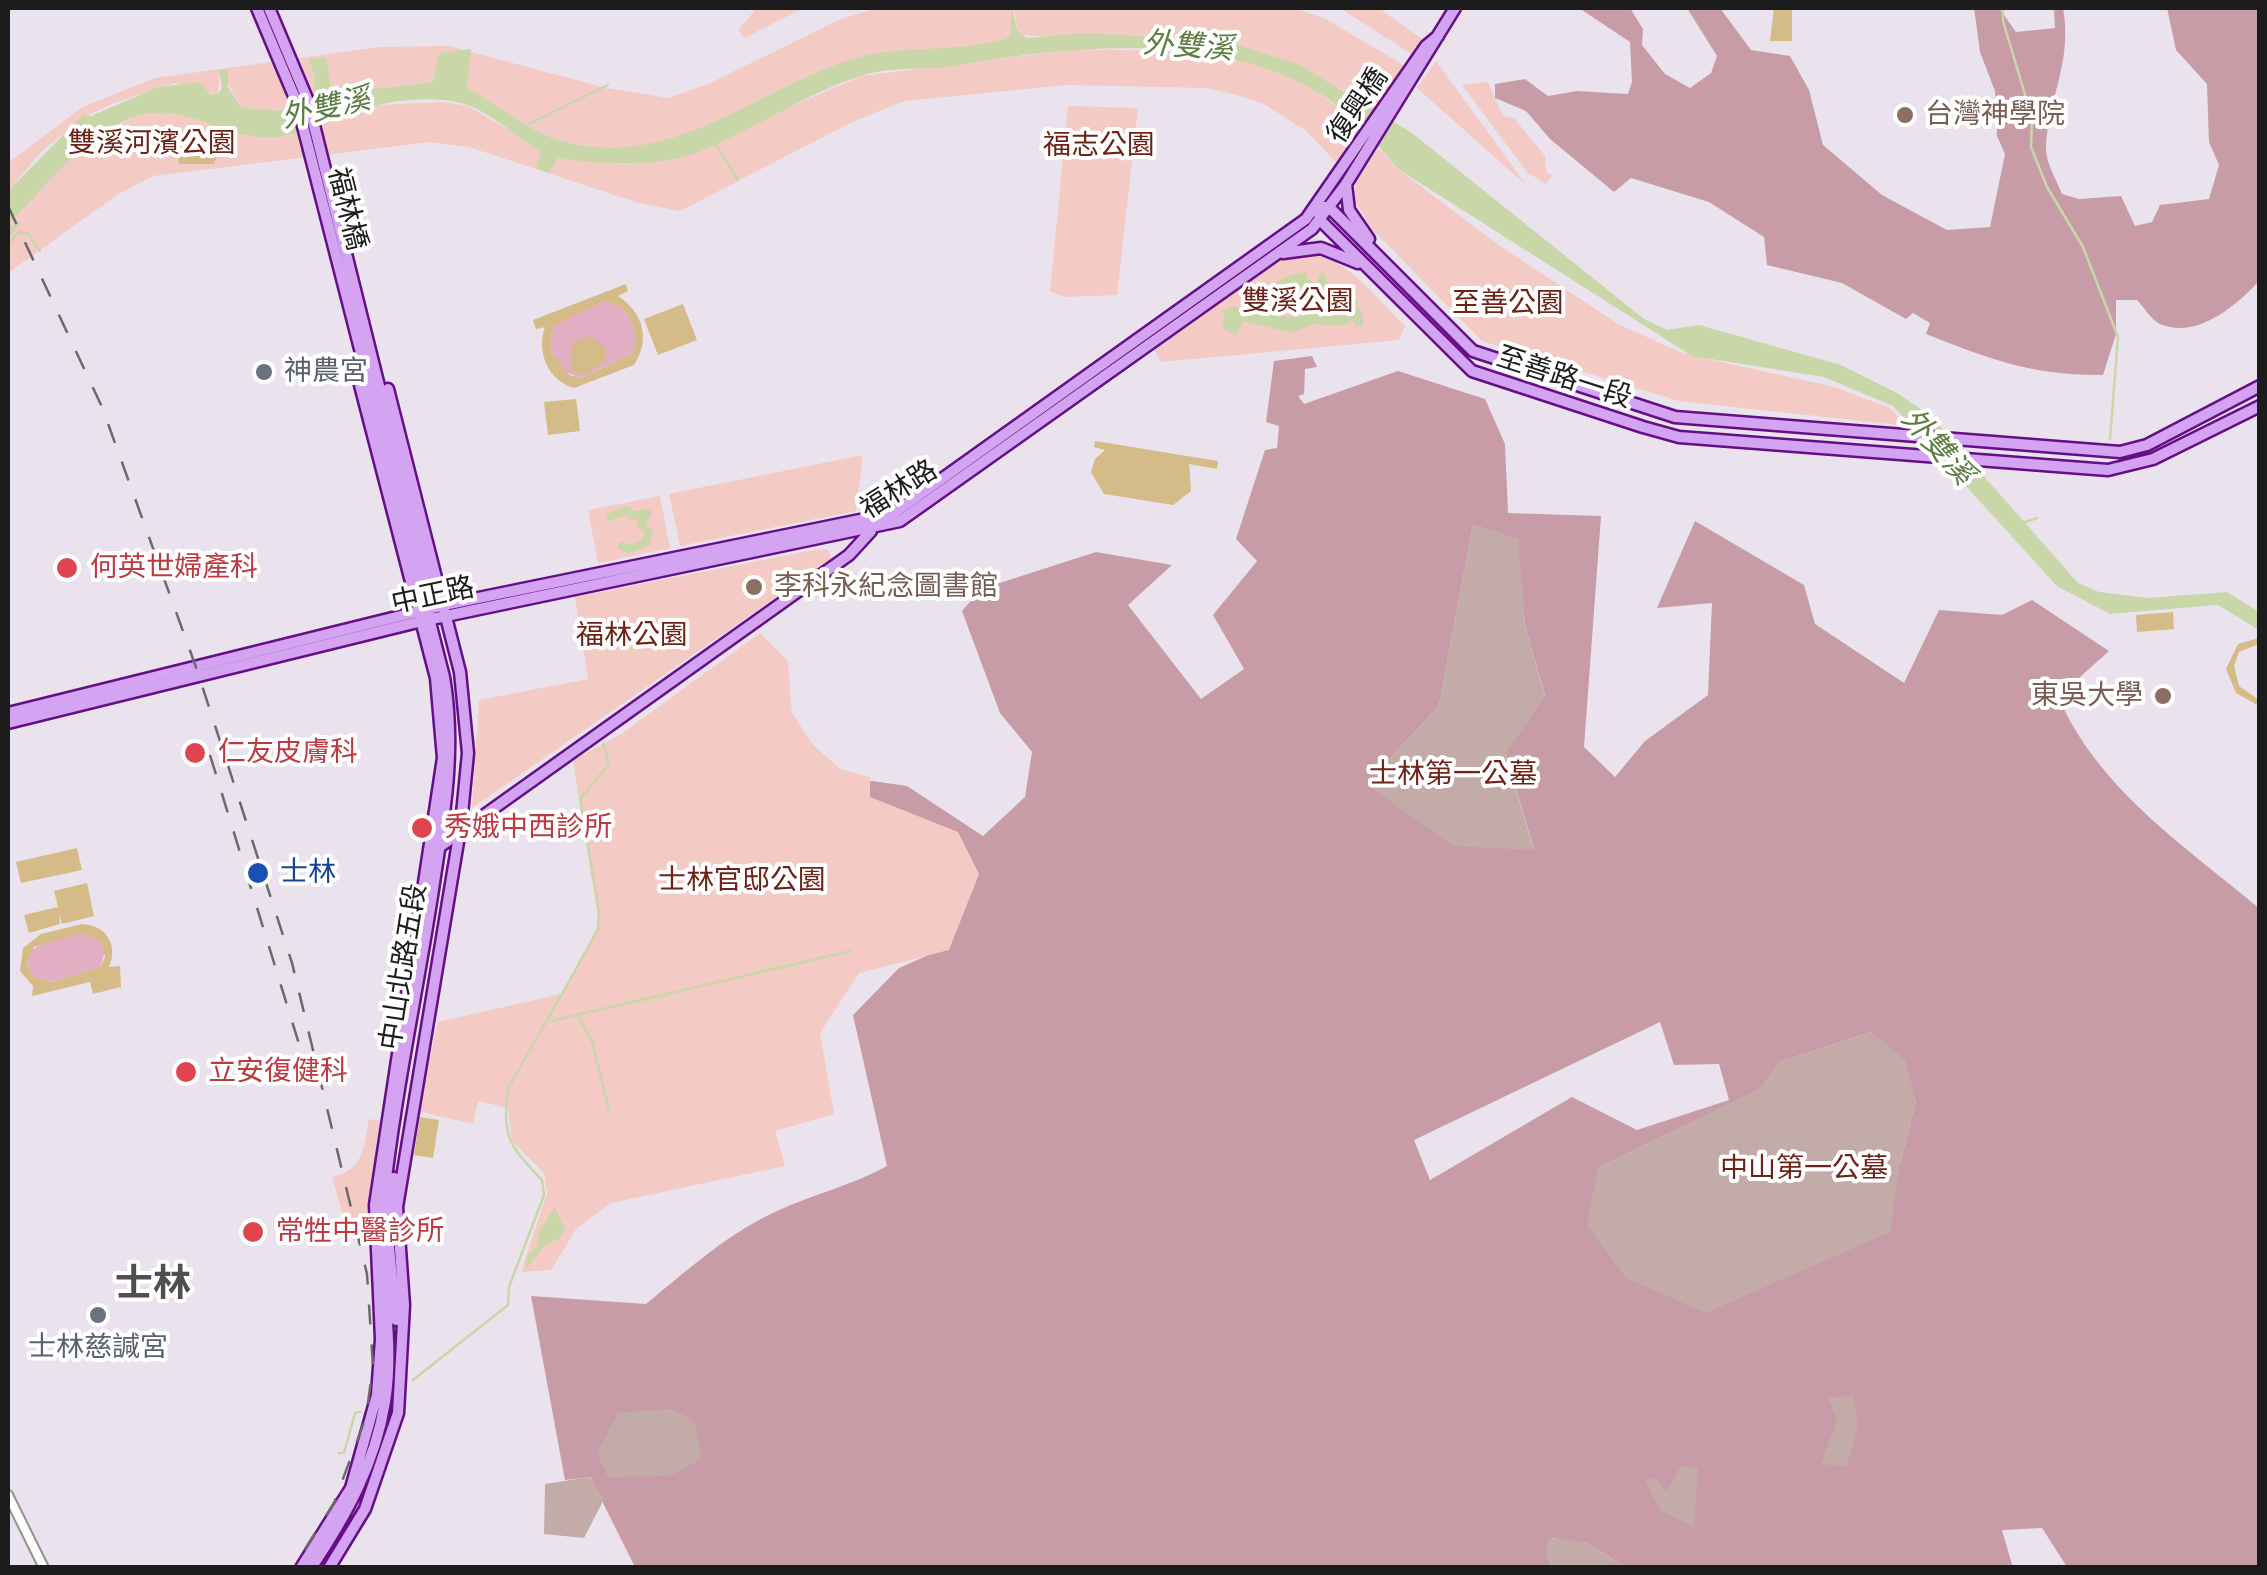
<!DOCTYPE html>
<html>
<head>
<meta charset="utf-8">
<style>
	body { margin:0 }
	#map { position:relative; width:2267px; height:1575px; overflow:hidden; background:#eae3ed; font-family:"PT Sans",sans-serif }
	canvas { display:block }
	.frame { position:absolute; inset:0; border:10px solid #1c1c1c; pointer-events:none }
</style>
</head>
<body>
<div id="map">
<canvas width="2267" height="1575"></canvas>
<div class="frame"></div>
</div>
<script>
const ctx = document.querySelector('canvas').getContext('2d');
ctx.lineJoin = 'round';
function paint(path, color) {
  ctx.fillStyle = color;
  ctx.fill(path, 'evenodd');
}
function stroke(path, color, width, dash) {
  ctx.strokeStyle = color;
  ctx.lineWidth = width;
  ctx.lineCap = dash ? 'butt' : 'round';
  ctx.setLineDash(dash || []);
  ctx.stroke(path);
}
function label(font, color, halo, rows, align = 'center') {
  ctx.font = font + ' "PT Sans","Noto Sans TC",sans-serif';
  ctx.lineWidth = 8;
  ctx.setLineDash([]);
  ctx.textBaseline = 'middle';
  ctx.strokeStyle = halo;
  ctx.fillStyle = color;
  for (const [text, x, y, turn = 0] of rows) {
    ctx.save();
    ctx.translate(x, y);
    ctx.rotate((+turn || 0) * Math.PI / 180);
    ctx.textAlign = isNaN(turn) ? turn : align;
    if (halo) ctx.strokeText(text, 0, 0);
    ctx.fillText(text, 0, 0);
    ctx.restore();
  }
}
paint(new Path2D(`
	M602 302C629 302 640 329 633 353L582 378 564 372 550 348 553 325Z
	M82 933 102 943 105 952 100 967 53 982 34 977 27 963 31 951 44 942Z`), '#e2aec4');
paint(new Path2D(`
	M1579 8H1630L1643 29 1642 45 1665 74 1690 88 1711 73 1717 56 1687 8H1720L1751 50 1790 56 1809 90 1823 145 1882 195 1947 230 1990 227 2005 154 1997 136 1995 91 1980 52 1974 8H1999L2016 32 2055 28 2054 8H2063C2073 64 2047 99 2046 149 2046 163 2057 181 2062 194L2079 199 2121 196 2135 226 2152 222 2160 205 2209 199 2219 165 2209 142 2207 84 2176 50 2167 8H2259V281C2237 305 2197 340 2160 324 2151 320 2144 307 2137 300H2116V334L2103 375C2034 376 1989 359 1926 334L1930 323 1913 313 1906 319 1842 283 1767 265 1764 237 1709 202 1631 178 1614 192 1550 139 1526 111 1495 98V84L1525 79 1548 96 1577 91 1628 94 1632 82 1630 42Z
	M1312 356 1317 367 1305 369 1304 394 1298 396 1304 404 1398 371 1485 399 1505 444 1508 513 1601 516 1584 747 1615 777 1645 741 1708 695 1712 603 1657 608 1695 521 1804 585 1815 624 1904 683 1939 610 2002 615 2032 600 2109 651 2070 686 2062 705C2103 792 2187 848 2259 908V1567H2067L2042 1528 2002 1530 2013 1568 1626 1567 1588 1544 1552 1538 1546 1552 1553 1568 635 1567 590 1477 565 1480 531 1296 646 1304C689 1269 728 1233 779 1210 815 1194 852 1185 887 1166L853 1015 899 968 940 950 830 775 907 786 983 836 1025 797 1032 752 1000 713 962 611 981 589 1096 552 1172 565 1128 605 1201 699 1244 669 1213 615 1257 561 1236 539 1265 450 1277 448 1279 426 1266 422 1274 361ZM1473 525 1517 539 1525 626 1545 695 1505 753 1534 849 1382 767 1439 706ZM1660 1022 1674 1065 1719 1064 1729 1100 1637 1130 1572 1097 1430 1180 1414 1140ZM1871 1032 1916 1101 1900 1163 1598 1168 1760 1089 1779 1062Z`), '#c89ca6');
paint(new Path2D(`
	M1473 525 1518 539 1525 626 1545 696 1505 754 1534 850 1453 846 1373 789 1382 767 1439 706Z
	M1871 1032 1905 1060 1916 1101 1900 1163 1890 1232 1706 1313 1626 1278 1587 1225 1598 1168 1759 1089 1779 1062Z
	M1853 1396 1858 1426 1846 1467 1821 1464 1837 1420 1828 1398Z
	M672 1409 694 1421 702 1459 669 1476 608 1477 597 1453 618 1413Z
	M1681 1466 1698 1468 1694 1527 1660 1510 1645 1481 1655 1477 1666 1491Z
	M589 1477 604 1499 584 1538 544 1534 545 1484Z
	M1557 1538 1588 1544 1626 1567H1553L1546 1553 1548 1539Z`), '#c3aca7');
paint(new Path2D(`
	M757 8H803L745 38 738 30Z
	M878 8H1293L1324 18 1405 66 1373 111C1274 40 1223 40 1107 34 1088 34 1026 41 1018 32L1014 8 1010 37C954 57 895 46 838 65 739 97 673 173 559 140 527 131 498 104 467 88L463 51 440 53 433 82 338 93 331 85 326 57 308 61 314 74 315 104 288 111 242 108 220 70 218 95 175 83 114 103 84 117 42 151 8 191V163L83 107 155 78 379 47 449 46 606 88 669 98 708 84 841 19Z
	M1340 8H1378L1424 40 1413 55Z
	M1079 49C1158 52 1242 45 1313 89 1330 100 1346 115 1362 127L1336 162 1305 130 1264 104 1237 95 1207 88 1067 85 904 101 852 122 680 211 639 203 469 147 430 142 153 176 117 195 8 273V223L61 163 92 140 135 117 154 112 180 114 262 137 287 136 378 105 442 102 468 106 557 158 627 165 705 150 777 112 862 76Z
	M1436 61 1527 186 1417 88Z
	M1488 82 1503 116 1514 118 1545 156 1546 172 1553 175 1546 184 1527 172 1462 85Z
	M1068 106 1138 108 1117 295 1065 297 1050 291Z
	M1378 148 1398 169 1497 244 1618 324 1682 353 1834 387 1890 408 1907 426 1679 401 1482 341 1371 228 1356 202 1355 183Z
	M1313 255C1349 259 1380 302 1405 326L1399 340 1161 362 1154 349 1278 260Z
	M863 455 856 511 680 546 669 494Z
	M660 496 670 548 598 563 588 510Z
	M819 549 829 550 831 559 472 808 479 700 588 679 575 597Z
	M760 633 788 661 792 713 813 745 840 769 870 777V797L958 832 979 874 949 950 859 973 820 1033 834 1114 775 1131 785 1166 611 1203 576 1229 551 1270 521 1272 547 1193 544 1173 512 1141 508 1108 478 1101 473 1124 418 1111 438 1022 561 994 599 924 573 760 621 734Z
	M369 1119 381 1121 376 1143 372 1234 348 1233 332 1177C364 1170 363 1149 369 1119Z`), '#f3cac4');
paint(new Path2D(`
	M1774 8H1792V41H1770Z
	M209 146 219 151 214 164H179L177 155 185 147Z
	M626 284 628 291 618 296C643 312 651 340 634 365L574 388C548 381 536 351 545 327L536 329 533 320ZM602 302C629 302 640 329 633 353L582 378 569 375 550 349 553 326Z
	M683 304 697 340 658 355 644 319Z
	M589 336 605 347V361L585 375 572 371 571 345Z
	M576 399 580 431 548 435 544 402Z
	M1095 441 1218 461 1217 469 1189 464 1191 491 1173 505 1104 494 1091 472 1095 459 1105 450 1094 447Z
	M2173 612 2174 629 2137 632 2136 615Z
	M2259 638V644L2239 652 2234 666 2239 686 2259 700V706L2236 693 2226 669 2238 644Z
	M77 848 82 870 21 883 16 862Z
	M87 883 94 916 62 924 59 914 60 924 29 933 24 915 58 907 54 891Z
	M82 924C106 925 119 945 109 967L120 966 121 987 93 994 90 982 32 996 33 986 20 971 23 948 41 934ZM82 933 102 943 105 957 100 967 53 982 34 977 27 963 34 947Z
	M420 1117 439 1120 433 1158 414 1155Z`), '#d4bb88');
paint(new Path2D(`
	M1012 8 1018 32 1027 38 1085 33 1223 40 1300 65 1412 133 1644 319 1667 330 1699 325 1841 365 1897 393 1931 416 2078 583 2099 592 2148 598 2227 592 2259 612V630L2218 605 2110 614 2057 586 1893 406 1824 377 1692 356 1398 169C1372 138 1345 107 1309 87 1207 32 1065 46 954 66 924 71 893 66 864 75 808 92 760 126 706 149 659 169 607 165 557 158L549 173 536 168 541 151C517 138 495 116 470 106 435 93 383 101 349 113 320 123 293 140 261 137 219 134 179 101 135 117 79 137 50 185 8 223V191L83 115 91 116 158 87 200 82 210 94H218L222 88 219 70 228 69V87L242 108 288 111 315 104 314 74 308 60 326 57 331 85 339 93 433 82 439 53 471 49 467 88C498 104 527 131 559 140 675 174 755 86 860 57 910 44 961 54 1010 37Z
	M1306 272 1307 279 1316 284 1320 273 1325 274 1328 287 1343 285 1358 301 1356 309 1361 310 1363 325 1357 327 1352 320 1343 326 1314 324 1292 333 1243 321 1236 336 1222 327 1225 314 1220 311 1235 306 1246 314V296L1253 292 1265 303C1269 284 1283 275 1306 272ZM1299 286 1306 294 1321 292 1329 305 1297 317 1279 316 1287 289 1297 291Z
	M1502 286 1515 293 1509 307 1498 309 1481 304 1484 288Z
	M555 1207 565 1230 560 1238 544 1246 526 1270 527 1256 537 1247 538 1233Z`), '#c9d6a8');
paint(new Path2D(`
	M1907 427 1950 430 1986 473 1953 471Z`), '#eae3ed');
stroke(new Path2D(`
	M2003 8V21L2032 118 2031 147 2047 187 2083 247 2118 337 2110 439
	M529 124 608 85
	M715 143 738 180
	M8 230 19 223 8 236
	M8 244 19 232 28 234 40 251
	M2020 524 2037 518
	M579 1017 592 1042 609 1110
	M551 1021 851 951
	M413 1380 508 1305 509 1287 544 1195 542 1180C511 1147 501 1138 508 1089L598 930 599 912 580 799 609 764 603 743
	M339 1453H344L355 1413 360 1412`), '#c9d6a8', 2.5);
stroke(new Path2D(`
	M611 517 627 510 632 516 647 513 641 524 649 532 645 543 629 549 622 546`), '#c9d6a8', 8);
const minor = new Path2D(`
	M8 1495 44 1568`);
const major = new Path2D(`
	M257 8 297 103 444 677C457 752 443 822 432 896 416 998 394 1101 383 1204 376 1270 396 1335 385 1402 375 1464 346 1516 311 1568
	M269 8 308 101 433 603
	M1346 184 1349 210 1369 239
	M1323 207H1329L1473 351 1675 417 2120 452 2147 445 2260 386
	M1319 213 1320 220 1472 371 1643 427 1679 437 2108 470 2153 459 2260 406
	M1283 253 1321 248 1358 263
	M8 713 449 604 894 513 1306 219 1426 46 1438 36
	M8 723 422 621 900 521 1312 229 1346 184 1455 8
	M438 848 849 555 871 531
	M394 1178 388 1237 396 1320
	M301 1568 351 1488 377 1395 381 1339 375 1205 443 758 436 678 360 385
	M329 1568 365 1509 398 1413 404 1305 397 1207 461 824 468 753 460 672 388 389`);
stroke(minor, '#939393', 12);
stroke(major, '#650f86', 15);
stroke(minor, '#fff', 8);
stroke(major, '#d4a3f2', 10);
stroke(new Path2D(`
	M8 206 102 407 197 670 292 963 367 1274 373 1366 366 1417 334 1503 293 1568
	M210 755 307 1070`), '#6a6a6a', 2.5, [20, 20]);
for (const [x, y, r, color] of [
	[1905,115,10,"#8d6e63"],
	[264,372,10,"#6b7280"],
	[67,568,12,"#e0444e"],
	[754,587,10,"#8d6e63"],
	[2163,696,10,"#8d6e63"],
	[195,753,12,"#e0444e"],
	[422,828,12,"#e0444e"],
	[258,873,12,"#1a4fb4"],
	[186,1072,12,"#e0444e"],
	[253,1232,12,"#e0444e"],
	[98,1315,10,"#6b7280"]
]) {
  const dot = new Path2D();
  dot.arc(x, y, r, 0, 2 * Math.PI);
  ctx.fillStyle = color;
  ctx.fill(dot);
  stroke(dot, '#fff', 4);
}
label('28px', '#1c1c1c', '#fff', [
	["復興橋",1358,106,-56],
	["福林橋",347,209,76],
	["至善路一段",1564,378,18],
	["福林路",899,490,-32],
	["中正路",433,596,-12],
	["中山北路五段",404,967,-81]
]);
label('28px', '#785e54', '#fff', [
	["台灣神學院",1925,115],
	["李科永紀念圖書館",774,587],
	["東吳大學",2143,696,"right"]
], 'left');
label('28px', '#6f2216', '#fff', [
	["雙溪河濱公園",152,144],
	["福志公園",1099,146],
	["雙溪公園",1298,302],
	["至善公園",1508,304],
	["福林公園",632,636],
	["士林第一公墓",1453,775],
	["士林官邸公園",742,881],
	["中山第一公墓",1804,1169]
]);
label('28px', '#5b616d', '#fff', [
	["神農宮",284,372],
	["士林慈諴宮",98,1348,"center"]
], 'left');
label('28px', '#be3a42', '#fff', [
	["何英世婦產科",90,568],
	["仁友皮膚科",218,753],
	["秀娥中西診所",444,828],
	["立安復健科",208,1072],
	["常牲中醫診所",276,1232]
], 'left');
label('28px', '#164399', '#fff', [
	["士林",280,873]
], 'left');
label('italic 30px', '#5d7e42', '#fff', [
	["外雙溪",1188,47,4],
	["外雙溪",326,109,-13],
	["外雙溪",1937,447,48]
]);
label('bold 38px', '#4f4f4f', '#fff', [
	["士林",153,1285]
]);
</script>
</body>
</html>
